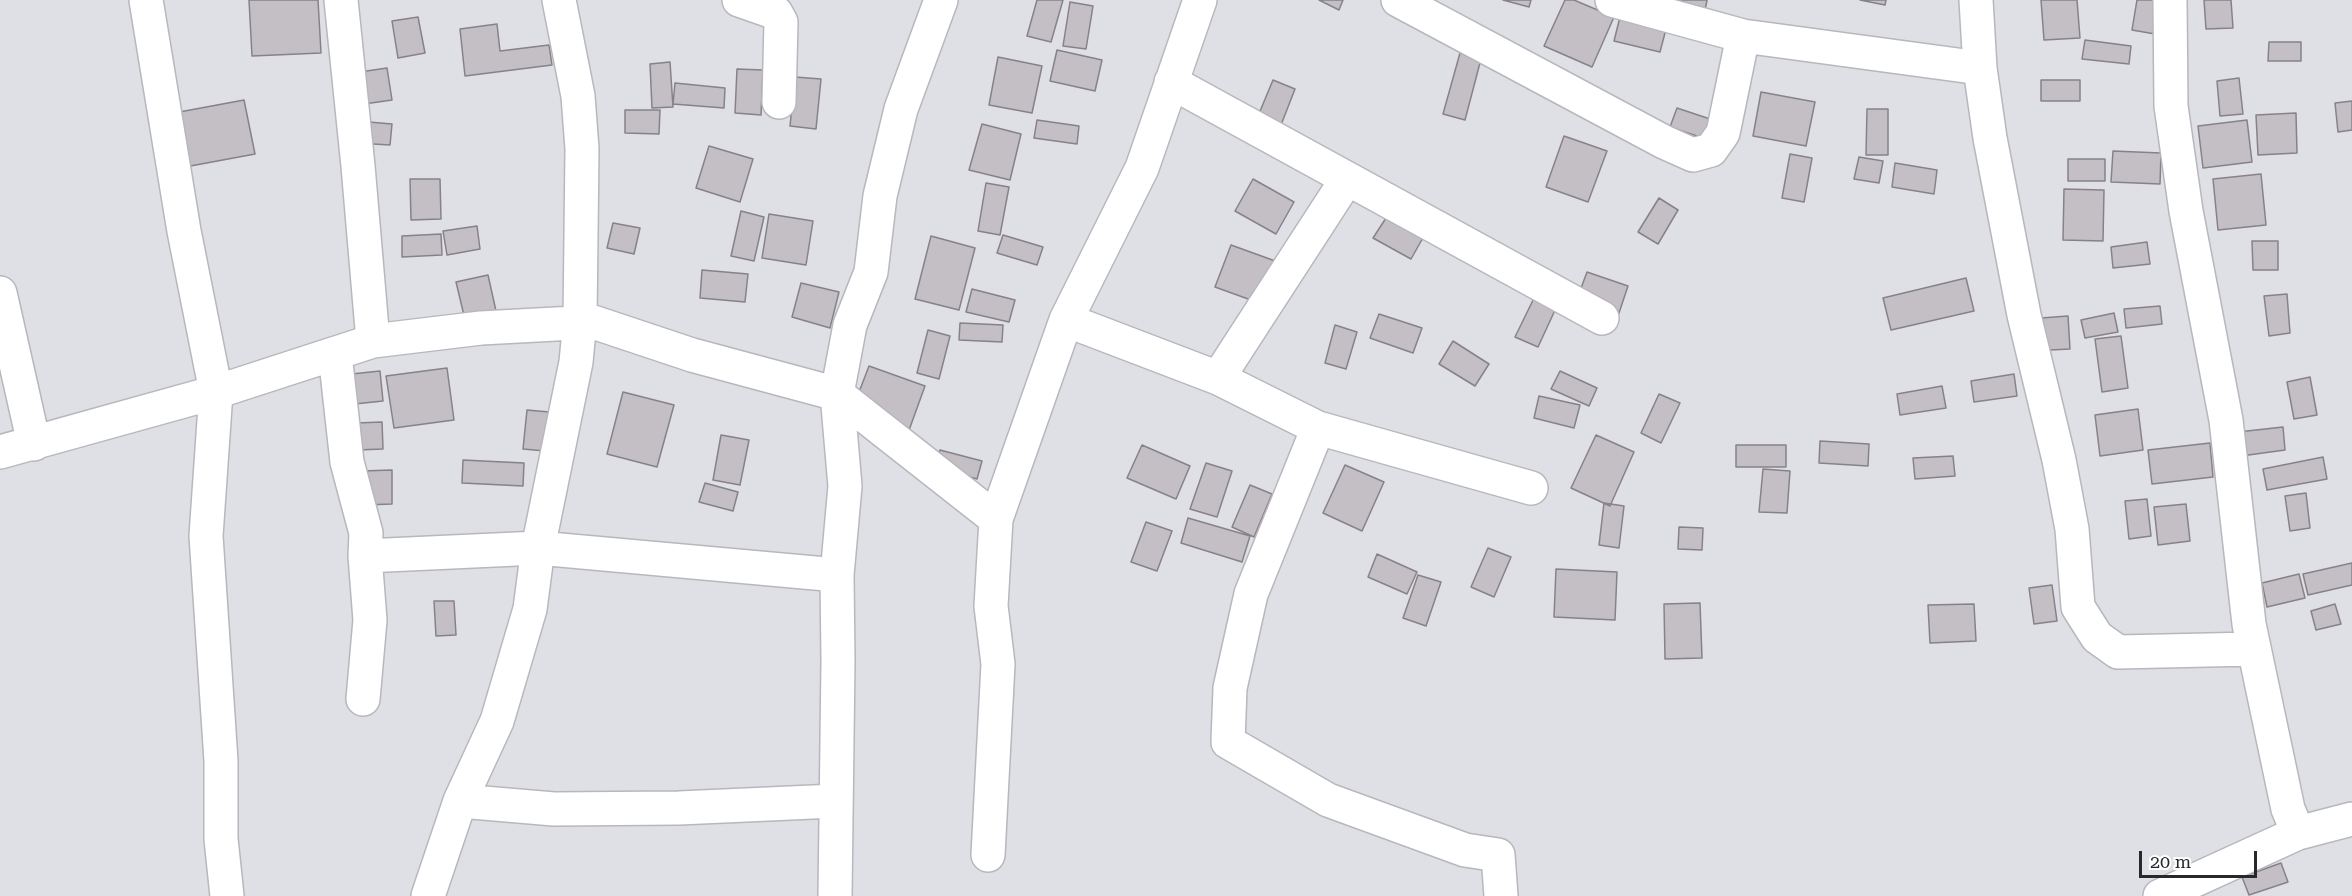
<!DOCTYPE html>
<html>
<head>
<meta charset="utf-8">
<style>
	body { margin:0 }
	#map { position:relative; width:2352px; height:896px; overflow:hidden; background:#dfdfe6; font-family:"Roboto Serif",serif }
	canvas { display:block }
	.scale { position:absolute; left:2139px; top:851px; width:118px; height:27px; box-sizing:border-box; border:3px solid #28282b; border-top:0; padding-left:8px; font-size:18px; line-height:21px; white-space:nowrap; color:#28282b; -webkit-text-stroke:4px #fff; paint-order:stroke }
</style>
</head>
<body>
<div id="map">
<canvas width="2352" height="896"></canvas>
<div class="scale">20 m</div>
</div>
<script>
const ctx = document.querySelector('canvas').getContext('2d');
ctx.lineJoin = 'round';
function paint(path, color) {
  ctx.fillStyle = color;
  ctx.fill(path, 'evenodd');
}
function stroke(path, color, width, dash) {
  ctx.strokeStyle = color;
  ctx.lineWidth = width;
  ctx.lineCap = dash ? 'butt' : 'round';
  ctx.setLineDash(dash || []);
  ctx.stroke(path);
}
const building = new Path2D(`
	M249 0H318L321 53 252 56Z
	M1037 0H1063L1051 42 1027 36Z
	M1319 0H1343L1339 10Z
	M1503 0H1531L1529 7Z
	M1565 0H1574L1614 17 1592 67 1544 46Z
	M1679 0H1707L1705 11 1678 7Z
	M1860 0H1886L1885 5Z
	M2041 0H2077L2080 38 2044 40Z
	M2137 0H2160L2155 34 2132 30Z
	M2204 0H2231L2233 28 2206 29Z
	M1070 2 1093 6 1086 49 1063 46Z
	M418 17 425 53 398 58 392 21Z
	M1620 17 1666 29 1660 52 1614 41Z
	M497 24 500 51 549 45 552 65 465 76 460 29Z
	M2085 40 2131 46 2129 64 2082 59Z
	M2269 42H2301V61H2268Z
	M1057 50 1102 60 1095 91 1050 81Z
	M1460 53 1481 59 1465 120 1443 114Z
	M998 57 1042 66 1032 113 989 105Z
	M670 62 673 107 652 108 650 64Z
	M387 68 392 100 350 106 346 74Z
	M737 69 763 70 761 115 735 113Z
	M795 77 821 79 816 129 790 126Z
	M2239 78 2243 114 2220 116 2217 81Z
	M1273 80 1295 89 1281 125 1258 116Z
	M2041 80H2080V101H2041Z
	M675 83 725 88 724 108 673 104Z
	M1761 92 1815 102 1806 146 1753 136Z
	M244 100 255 154 185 167 174 113Z
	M2352 101V130L2338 132 2335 103Z
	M1677 108 1716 121 1709 140 1670 127Z
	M1867 109H1888V155H1866Z
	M625 110H660L659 134 625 133Z
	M2296 113 2297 153 2258 155 2256 115Z
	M1037 120 1079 126 1077 144 1034 138Z
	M2247 120 2252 162 2203 168 2198 126Z
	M357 121 392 124 390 145 356 143Z
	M982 124 1021 134 1010 180 969 170Z
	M1564 136 1607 151 1588 202 1546 187Z
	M709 146 753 159 740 202 696 188Z
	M2113 151 2161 153 2160 184 2111 182Z
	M1790 154 1812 158 1804 202 1782 198Z
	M1859 157 1883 161 1879 183 1854 179Z
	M2068 159H2105V181H2068Z
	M1895 163 1937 170 1934 194 1892 187Z
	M2261 174 2266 225 2218 230 2213 179Z
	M410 179H440L441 219 411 220Z
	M1253 179 1294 202 1276 234 1235 211Z
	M986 183 1009 187 1000 235 978 231Z
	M2064 189 2104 190 2103 241 2063 240Z
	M1659 198 1678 210 1658 244 1638 232Z
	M741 211 764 217 754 261 731 256Z
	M769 214 813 221 806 265 762 258Z
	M1388 215 1424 236 1411 259 1373 238Z
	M613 223 640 228 634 254 607 248Z
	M477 226 480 249 447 255 443 231Z
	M441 234 442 255 402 257V236Z
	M1003 235 1043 247 1037 265 997 253Z
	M931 236 975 248 959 310 915 299Z
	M2252 241H2278V270H2253Z
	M2147 242 2150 264 2113 268 2111 247Z
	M1231 245 1278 262 1262 304 1215 287Z
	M702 270 748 274 745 302 700 298Z
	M1587 272 1628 286 1619 313 1577 299Z
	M488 275 498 320 467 328 456 282Z
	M1966 278 1974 311 1891 330 1883 298Z
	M801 283 839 292 830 328 792 317Z
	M972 289 1015 300 1009 322 966 312Z
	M2287 294 2290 333 2269 336 2264 296Z
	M1534 298 1556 308 1538 347 1515 337Z
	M2160 306 2162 324 2126 328 2124 309Z
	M2114 313 2118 332 2085 338 2081 320Z
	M1379 314 1422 328 1413 353 1370 338Z
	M2068 316 2070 349 2030 351 2028 319Z
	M960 323 1003 325 1002 342 959 340Z
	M1335 325 1357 332 1346 369 1325 363Z
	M928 330 950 336 939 379 917 373Z
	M2121 336 2128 388 2102 392 2095 339Z
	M1453 341 1489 364 1475 386 1439 364Z
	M869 366 925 386 908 433 851 413Z
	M447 368 454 420 394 428 386 376Z
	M380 371 383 401 345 405 342 375Z
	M1560 371 1597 388 1589 406 1551 389Z
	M2014 374 2017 396 1974 402 1971 381Z
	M2310 377 2317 415 2294 419 2287 382Z
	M1942 386 1946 408 1900 415 1897 394Z
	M623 392 674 405 657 467 607 454Z
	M1659 394 1680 403 1661 443 1641 433Z
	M1539 396 1580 405 1574 428 1534 418Z
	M2138 409 2143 450 2100 456 2095 415Z
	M527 410 549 412 545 451 523 449Z
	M382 422 383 449 357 450 356 423Z
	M2283 427 2285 450 2241 456 2238 432Z
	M721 435 749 440 740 485 713 480Z
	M1596 435 1634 452 1610 506 1571 488Z
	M1820 441 1869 444 1868 466 1819 463Z
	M2210 443 2213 477 2152 484 2148 450Z
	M1142 445 1190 466 1176 499 1127 478Z
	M1736 445H1786V467H1736Z
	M940 450 982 461 977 479 935 467Z
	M1953 456 1955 476 1915 479 1913 458Z
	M2323 457 2327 479 2267 490 2263 469Z
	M463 460 524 463 523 486 462 483Z
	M1206 463 1232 471 1217 517 1190 509Z
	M1345 465 1384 482 1362 531 1323 513Z
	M1763 469 1790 471 1787 513 1759 512Z
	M392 470V504L363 505 362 471Z
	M705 483 738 492 733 511 699 502Z
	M1250 485 1272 494 1254 537 1232 527Z
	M2306 493 2310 528 2290 531 2285 496Z
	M2147 499 2151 536 2129 539 2125 501Z
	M1604 503 1624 506 1619 548 1599 545Z
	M2186 504 2190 541 2158 545 2154 507Z
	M1188 518 1250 536 1242 562 1181 543Z
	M1146 522 1172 531 1157 571 1131 562Z
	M1679 527 1703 528 1702 550 1678 549Z
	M1488 548 1511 557 1494 597 1471 587Z
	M1377 554 1417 572 1407 594 1368 577Z
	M2352 563V585L2308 595 2303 574Z
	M1556 569 1617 572 1615 620 1554 617Z
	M2299 574 2305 598 2267 607 2262 583Z
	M1418 575 1441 582 1426 626 1403 618Z
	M2052 585 2057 621 2034 624 2029 588Z
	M434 601H454L456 635 436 636Z
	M1700 603 1702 658 1665 659 1664 604Z
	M1974 604 1976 641 1930 643 1928 605Z
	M2335 604 2341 624 2316 630 2311 611Z
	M2281 863 2288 882 2249 895 2242 877Z`);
paint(building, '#c4bfc5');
stroke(building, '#878288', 1.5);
const minor = new Path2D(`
	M146 0 184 231 216 392 206 536 221 761V839L227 896
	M341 0 358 166 373 341
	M739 0 776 13 781 22 779 102
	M1398 0 1664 142 1693 155 1711 150 1723 133 1743 36
	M1612 0 1743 36 1980 68
	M1976 0 1980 68 1990 138 2024 315 2059 460 2072 529 2078 607 2097 637 2118 652 2253 649
	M1171 82 1602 318
	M0 293 34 444
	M1066 320 1218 378 1318 428 1531 488
	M335 354 347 462 366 533 365 556 370 620 363 699
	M1218 378 1347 179
	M1318 428 1251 594 1230 688 1228 742 1328 800 1465 850 1498 855 1501 896
	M0 452 216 392 373 341 481 328 593 322 692 355 837 394 996 519 991 606 998 664 988 855
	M996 519 1066 320 1142 168 1200 0
	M365 556 538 548 837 575
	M460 801 554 809 679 808 835 801
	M2298 833 2352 819
	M428 896 460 801 497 721 530 609 538 548 576 362 580 320 582 149 578 96 559 0
	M835 896 838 661 837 575 845 486 837 394 850 325 871 272 880 196 901 109 941 0
	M2160 896 2298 833 2288 809 2249 624 2226 420 2186 211 2171 106 2170 0`);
stroke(minor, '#b7b7be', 36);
stroke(minor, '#fff', 33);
</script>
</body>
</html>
